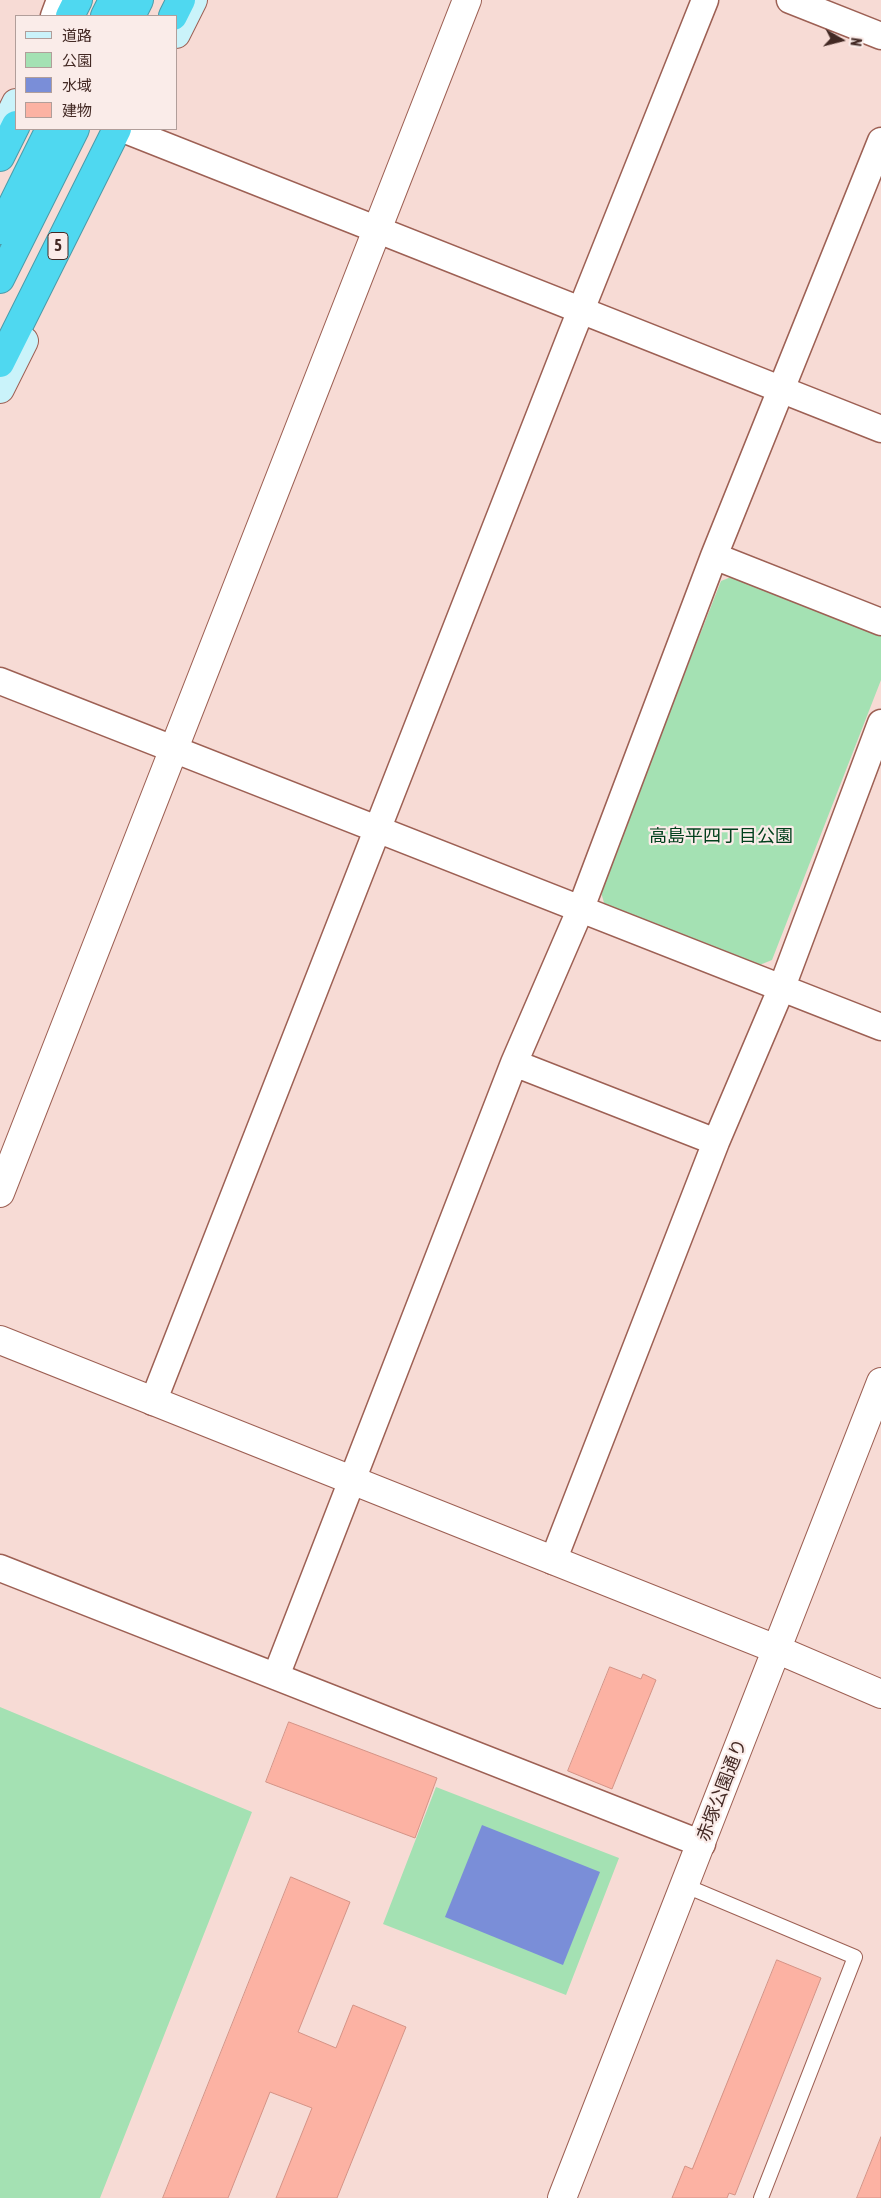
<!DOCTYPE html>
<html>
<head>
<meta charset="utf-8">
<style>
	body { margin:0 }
	#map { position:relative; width:881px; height:2198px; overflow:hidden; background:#f7dbd5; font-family:"Asap Condensed","Noto Sans JP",sans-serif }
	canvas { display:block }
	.legend { position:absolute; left:15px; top:15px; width:162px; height:115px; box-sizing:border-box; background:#faece9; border:1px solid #b19e9a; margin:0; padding:6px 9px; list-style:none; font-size:15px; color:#432924 }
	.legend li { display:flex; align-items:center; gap:10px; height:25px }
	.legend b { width:25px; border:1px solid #b19e9a }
	.north { position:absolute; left:816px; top:15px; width:50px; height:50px; -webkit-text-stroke:4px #faece9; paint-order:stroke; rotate:98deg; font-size:14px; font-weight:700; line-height:20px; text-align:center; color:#432924 }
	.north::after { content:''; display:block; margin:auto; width:18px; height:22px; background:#432924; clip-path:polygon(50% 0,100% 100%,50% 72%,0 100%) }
</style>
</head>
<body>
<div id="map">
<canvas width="881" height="2198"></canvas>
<ul class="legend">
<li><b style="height:6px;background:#caf3fa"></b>道路</li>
<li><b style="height:14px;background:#a4e1b3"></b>公園</li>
<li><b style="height:14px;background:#7a8ed8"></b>水域</li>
<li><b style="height:14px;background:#fcb2a3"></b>建物</li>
</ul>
<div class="north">N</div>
</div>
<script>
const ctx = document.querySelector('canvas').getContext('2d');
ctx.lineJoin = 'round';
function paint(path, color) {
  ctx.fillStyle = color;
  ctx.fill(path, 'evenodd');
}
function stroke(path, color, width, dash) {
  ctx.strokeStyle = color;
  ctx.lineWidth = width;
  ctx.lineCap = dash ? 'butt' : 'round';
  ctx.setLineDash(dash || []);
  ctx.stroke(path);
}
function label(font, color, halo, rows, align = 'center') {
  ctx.font = font + ' "Asap Condensed","Noto Sans JP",sans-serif';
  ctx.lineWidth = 4.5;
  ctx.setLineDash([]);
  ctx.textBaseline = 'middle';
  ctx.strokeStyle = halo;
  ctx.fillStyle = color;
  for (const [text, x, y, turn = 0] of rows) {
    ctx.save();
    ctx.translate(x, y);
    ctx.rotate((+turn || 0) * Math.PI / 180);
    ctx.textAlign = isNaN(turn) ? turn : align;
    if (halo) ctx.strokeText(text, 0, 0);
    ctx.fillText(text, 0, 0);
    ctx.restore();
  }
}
paint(new Path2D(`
	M736 575 881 632V680L772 960 757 966 605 906 600 889 721 581Z
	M0 1707 252 1812 100 2198H0Z
	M436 1787 619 1858 566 1995 383 1924Z`), '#a4e1b3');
paint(new Path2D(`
	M482 1825 600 1872 563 1965 445 1917Z`), '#7a8ed8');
const building = new Path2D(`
	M610 1667 641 1679 643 1674 656 1680 612 1789 568 1771Z
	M289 1722 437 1778 415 1838 266 1782Z
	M291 1877 350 1902 298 2032 336 2048 353 2005 406 2027 337 2198H276L312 2108 270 2092 228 2198H163Z
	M777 1960 821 1978 735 2195 729 2193 727 2198H672L685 2166 692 2169Z
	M881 2137V2198H857Z`);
paint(building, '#fcb2a3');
stroke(building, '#d49386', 1);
const service = new Path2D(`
	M686 1886 855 1957 761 2198`);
const minor = new Path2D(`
	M790 0 881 36
	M54 16 60 0
	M128 131 881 429
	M714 556 881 622
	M0 681 881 1027
	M514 1063 716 1142
	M153 1402 571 335 705 0
	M553 1561 716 1142 782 987 881 723
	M0 1568 702 1844
	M276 1676 514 1063 581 908 714 556 881 141`);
const tertiary = new Path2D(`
	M0 1193 467 0
	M0 1340 776 1649 881 1694
	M562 2198 881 1382`);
const secondary = new Path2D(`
	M176 34 193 0
	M0 136 16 103
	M0 389 24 341`);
const motorway = new Path2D(`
	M70 16 78 0
	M105 16 113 0
	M131 16 139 0
	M173 16 181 0
	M0 157 16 125
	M0 230 50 129
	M0 279 75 129
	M0 363 117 129`);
stroke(service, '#9d6054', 16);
stroke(minor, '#9d6054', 29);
stroke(tertiary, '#9d6054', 30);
stroke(secondary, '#9d6054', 30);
stroke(motorway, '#4b9ba9', 30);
stroke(service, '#fff', 14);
stroke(minor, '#fff', 26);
stroke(tertiary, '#fff', 28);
stroke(secondary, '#caf3fa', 28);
stroke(motorway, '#4fd8f0', 28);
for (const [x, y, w] of [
	[58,246,20]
]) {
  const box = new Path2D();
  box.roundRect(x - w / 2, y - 13.5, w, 27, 4);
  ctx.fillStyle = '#faece9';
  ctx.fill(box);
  stroke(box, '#432924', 1);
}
label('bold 16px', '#432924', null, [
	["5",58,246]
]);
label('18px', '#01401c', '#faece9', [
	["高島平四丁目公園",721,836]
]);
label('18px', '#432924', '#faece9', [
	["赤塚公園通り",722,1790,-69]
]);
</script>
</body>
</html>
